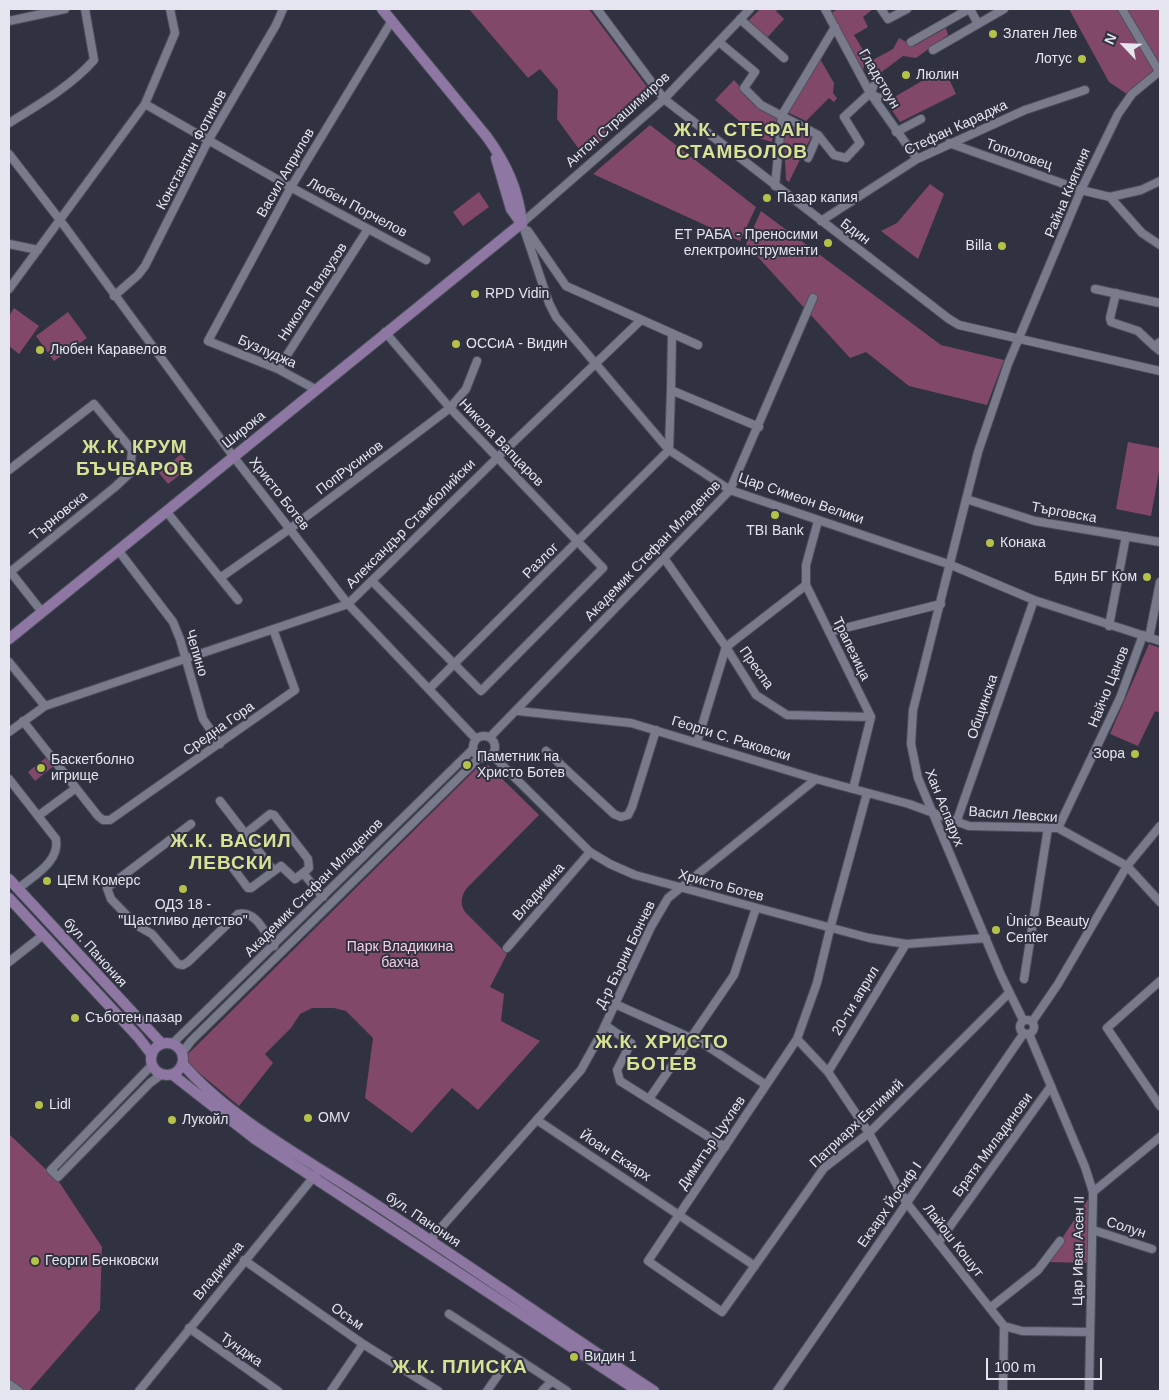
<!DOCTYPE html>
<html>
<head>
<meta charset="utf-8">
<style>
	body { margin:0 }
	#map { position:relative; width:1169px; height:1400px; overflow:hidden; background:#313241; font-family:Helvetica,sans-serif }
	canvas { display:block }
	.frame { position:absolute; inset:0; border:10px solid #e4e5ef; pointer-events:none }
	.north { position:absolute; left:1099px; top:20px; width:50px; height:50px; -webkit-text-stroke:4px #313241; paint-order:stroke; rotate:294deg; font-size:14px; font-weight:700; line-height:20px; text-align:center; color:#e4e5ef }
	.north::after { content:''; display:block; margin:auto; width:18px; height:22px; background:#e4e5ef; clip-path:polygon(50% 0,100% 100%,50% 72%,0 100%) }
	.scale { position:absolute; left:986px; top:1358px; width:116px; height:22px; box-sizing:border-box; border:2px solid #e4e5ef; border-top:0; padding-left:6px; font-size:15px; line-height:18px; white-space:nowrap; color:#e4e5ef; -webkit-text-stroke:4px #313241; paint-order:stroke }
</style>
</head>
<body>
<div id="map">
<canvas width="1169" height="1400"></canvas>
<div class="frame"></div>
<div class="north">N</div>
<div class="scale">100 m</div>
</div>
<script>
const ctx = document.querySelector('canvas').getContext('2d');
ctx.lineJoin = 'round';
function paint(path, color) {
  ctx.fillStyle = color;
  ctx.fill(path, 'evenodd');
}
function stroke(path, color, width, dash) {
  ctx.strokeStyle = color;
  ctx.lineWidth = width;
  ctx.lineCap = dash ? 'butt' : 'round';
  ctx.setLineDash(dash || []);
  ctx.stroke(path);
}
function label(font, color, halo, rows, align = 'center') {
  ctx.font = font + ' Helvetica,sans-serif';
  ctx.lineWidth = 4;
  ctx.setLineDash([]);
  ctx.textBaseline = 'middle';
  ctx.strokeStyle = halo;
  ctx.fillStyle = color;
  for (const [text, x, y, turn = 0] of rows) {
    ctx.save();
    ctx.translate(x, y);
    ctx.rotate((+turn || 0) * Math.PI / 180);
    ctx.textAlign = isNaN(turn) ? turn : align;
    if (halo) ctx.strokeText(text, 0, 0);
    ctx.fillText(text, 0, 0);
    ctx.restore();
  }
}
paint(new Path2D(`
	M469 9H589L653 95 584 156 557 119 558 90 540 69 528 78Z
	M760 9H778L776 11 784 19 766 39 748 21Z
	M838 9 872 10 863 17 868 27 854 35 866 55 863 71 831 13Z
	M1069 9H1160V71L1130 96 1109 82Z
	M946 28 948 35 916 58 903 56 879 74 871 61 893 49 899 38 914 46Z
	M820 59 834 83 833 93 837 98 834 102 829 98 806 121 787 112Z
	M944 68 956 94 900 122 886 102Z
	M734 80 756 104 777 119 772 142 759 138 715 100Z
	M783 122 812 135 789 182 786 180Z
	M650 125 756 207 740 241 593 174Z
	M930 184 944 194 918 259 881 231 897 223Z
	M479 192 489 207 463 226 453 212Z
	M761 211 941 345 1004 360 987 405 909 386 866 352 850 358 746 244Z
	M14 308 39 326 19 354 9 346V316Z
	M68 312 87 338 54 361 36 336Z
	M1128 442 1160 448V466L1151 516 1116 509Z
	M181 454 191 466 168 484 159 473Z
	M1149 644 1160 648V713L1155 711 1138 746 1110 734Z
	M48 756 55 765 35 781 28 772Z
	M488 765 539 815 466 889C461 897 460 904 465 912L507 954 490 987 504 994 501 1021 540 1041 478 1110 452 1088 412 1133 365 1098 373 1038 346 1011 334 1008H312L300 1014 291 1028 265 1054 273 1063 239 1106 186 1062 187 1055 477 768Z
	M9 1134 59 1182 102 1247 100 1310 29 1391H9Z
	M1093 1192 1092 1263 1046 1262Z`), '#824869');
const minor = new Path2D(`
	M597 9 664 99 949 319 959 325 1160 371
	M825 9 870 93 917 159
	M881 9 888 19 907 9
	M970 9 978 24
	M1122 9 1160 73
	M740 19 784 58
	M9 21 65 9
	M719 42 755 72 744 88 761 105 818 135 808 158
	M911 42 969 9
	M933 50 1004 9
	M870 93 878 78
	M145 104 294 189 426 260
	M9 123C38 105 71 86 94 60L85 9
	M896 132 921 119
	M818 135 834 155 846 158 860 143 844 117 870 93 878 98 889 95
	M949 143 1081 190 1110 197 1141 190 1160 181
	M9 154 60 220 233 456 348 604 476 739
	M775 186 782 115 835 27
	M1110 197 1142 233 1160 245
	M821 221 917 159 1025 110 1085 90
	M522 223 549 303 556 317 669 450 730 490 951 565 1034 600 1160 641
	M522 223 664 99 750 9
	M528 231 566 286 698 345
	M9 244 38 250
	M9 289 145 104 175 33 170 9
	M1095 289 1160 303
	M1116 293 1110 318 1111 322 1138 331 1154 346
	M114 296 138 275 145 266 208 141 276 25 283 9
	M1160 342 1154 346 1160 351
	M278 369 368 229
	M315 389 278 369 208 341 291 187 391 22
	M671 390 672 334
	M9 470 94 404 132 450 130 473 115 487 9 573
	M966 499 1035 521 1160 542
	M166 511 238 600
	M818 521 806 565V585L871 717 853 789
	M118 550 173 622 180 639 203 719 220 744
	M664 558 726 647 756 695 787 715 871 717
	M9 570 42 612
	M220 578 291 528 450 408 466 389 477 361
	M372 581 481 691 603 568 450 408 385 332
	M1109 626 1126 536
	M829 632 941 604
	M1149 638 1160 582
	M9 662 45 706
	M429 689 669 450 671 390 759 427
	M518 711 631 723 816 779 909 804 969 826 1058 828 1127 866 1160 902
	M23 721 98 816 103 820H110L295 690 273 629
	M9 732 45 706 348 604 498 457 641 320
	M473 747a11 11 0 1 1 22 0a11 11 0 1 1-22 0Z
	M490 737 730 490 813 298
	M697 742 726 647 806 585
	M546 751 614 814 621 817 628 815 632 807 656 730
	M492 755 590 852 610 864 635 875 869 938 906 944 986 938
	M9 779 56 839C60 862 34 875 18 889
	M867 793 830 929 817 983 797 1039 648 1261 722 1312 824 1168 869 1133 1009 993
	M220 801 274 871 281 866 295 879 303 873 323 897
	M38 816 76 788
	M956 823 1034 600
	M191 824 112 884 107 888 111 899 136 925 152 934 178 964 183 965 188 962 238 914C256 910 265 933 274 946
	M1058 828 1120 698 1143 635
	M245 834 270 814 274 815 308 859 309 868 303 873
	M230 864 248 888H251L274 871
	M507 948 590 852
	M9 962 43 935
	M1024 979 1048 828
	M1160 981 1107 1028 1160 1106
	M615 1004 691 1038
	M1020 1027a7 7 0 1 1 14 0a7 7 0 1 1-14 0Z
	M1023 1020 1001 975 918 778 911 744 913 710 978 452 1008 364 1081 190 1118 114 1132 94 1160 71
	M1032 1022 1058 984 1127 866 1160 826
	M605 1025 631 1043 617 1070 620 1081 725 1147
	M1029 1034 1085 1167 1093 1192 1089 1391
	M692 1036 766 1085
	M797 1039 828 1072 869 1133 906 1202 1004 1326 1022 1331 1090 1332
	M172 1044 473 749
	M182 1053 191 1041 480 757
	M152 1065 51 1170 58 1177 150 1083 162 1074
	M828 1072 906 944
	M649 1099 734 975 756 908
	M537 1120 755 1266
	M1093 1192 1160 1137
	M1093 1230 1152 1249
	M430 1240 581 1070 601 1034 651 927 668 898 816 779
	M938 1243 1051 1086
	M244 1260 363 1344 438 1391
	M990 1308 1038 1270 1060 1241
	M449 1314 567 1391
	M189 1328 278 1391
	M9 1384 19 1391
	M139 1391 316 1174
	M331 1391 363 1344
	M487 1391 512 1355
	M542 1391 552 1381
	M777 1391 1024 1033
	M1003 1391 1004 1326`);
const major = new Path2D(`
	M382 9 487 137C507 165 518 189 522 223
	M496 158 511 209 521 223
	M9 639 522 223
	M9 879 162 1044
	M9 898 138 1037 152 1055
	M151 1059a16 16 0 1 1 32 0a16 16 0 1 1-32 0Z
	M183 1064C227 1117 313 1163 372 1202 467 1264 560 1329 654 1391
	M173 1075 255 1139 638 1391`);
stroke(minor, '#4e4f5c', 10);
stroke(major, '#4e4f5c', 12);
stroke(minor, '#797b8c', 8);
stroke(major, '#8f77a3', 10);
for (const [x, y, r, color] of [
	[993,34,5,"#b5c249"],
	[1082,59,5,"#b5c249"],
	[906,75,5,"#b5c249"],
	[767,198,5,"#b5c249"],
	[828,243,5,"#b5c249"],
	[1002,246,5,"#b5c249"],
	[475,294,5,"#b5c249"],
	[456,344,5,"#b5c249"],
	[40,350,5,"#b5c249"],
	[775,515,5,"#b5c249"],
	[990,543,5,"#b5c249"],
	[1147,577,5,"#b5c249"],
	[1135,754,5,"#b5c249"],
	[467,765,5,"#b5c249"],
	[41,768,5,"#b5c249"],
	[47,881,5,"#b5c249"],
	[183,889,5,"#b5c249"],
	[996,930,5,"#b5c249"],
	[75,1018,5,"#b5c249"],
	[39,1105,5,"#b5c249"],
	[308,1118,5,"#b5c249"],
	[172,1120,5,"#b5c249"],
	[35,1261,5,"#b5c249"],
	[574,1357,5,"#b5c249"]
]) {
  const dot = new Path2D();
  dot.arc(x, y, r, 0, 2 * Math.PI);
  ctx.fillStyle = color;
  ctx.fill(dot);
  stroke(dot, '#313241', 2);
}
label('14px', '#e4e5ef', '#313241', [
	["Златен Лев",1003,34],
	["Лотус",1072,59,"right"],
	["Люлин",916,75],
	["Пазар капия",777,198],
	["ЕТ РАБА - Преносими",818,235,"right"],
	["електроинструменти",818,251,"right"],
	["Billa",992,246,"right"],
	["RPD Vidin",485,294],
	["ОССиА - Видин",466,344],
	["Любен Каравелов",50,350],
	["TBI Bank",775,531,"center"],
	["Конака",1000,543],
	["Бдин БГ Ком",1137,577,"right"],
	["Зора",1125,754,"right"],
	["Паметник на",477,757],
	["Христо Ботев",477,773],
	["Баскетболно",51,760],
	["игрище",51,776],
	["ЦЕМ Комерс",57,881],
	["ОДЗ 18 -",183,905,"center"],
	["\"Щастливо детство\"",183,921,"center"],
	["Ùnico Beauty",1006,922],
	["Center",1006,938],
	["Съботен пазар",85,1018],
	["Lidl",49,1105],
	["OMV",318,1118],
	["Лукойл",182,1120],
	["Георги Бенковски",45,1261],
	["Видин 1",584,1357]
], 'left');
label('14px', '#e4e5ef', '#313241', [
	["Гладстоун",879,79,59],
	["Антон Страшимиров",618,120,-42],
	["Стефан Караджа",956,128,-25],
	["Константин Фотинов",192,150,-62],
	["Тополовец",1019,155,19],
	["Васил Априлов",286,173,-60],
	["Райна Княгиня",1068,193,-67],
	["Любен Порчелов",357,208,28],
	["Бдин",855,232,37],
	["Никола Палаузов",313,292,-57],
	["Бузлуджа",267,352,24],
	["Широка",244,430,-39],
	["Никола Вапцаров",501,443,46],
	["ПопРусинов",350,468,-37],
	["Христо Ботев",279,494,52],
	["Цар Симеон Велики",801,499,19],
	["Търговска",1064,513,10],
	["Търновска",59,516,-39],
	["Александър Стамболийски",411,524,-45],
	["Академик Стефан Младенов",653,551,-46],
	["Разлог",541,561,-45],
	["Трапезица",851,649,64],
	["Чепино",196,653,73],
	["Преспа",756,668,55],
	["Найчо Цанов",1109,687,-68],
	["Общинска",983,707,-71],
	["Средна Гора",219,729,-35],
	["Георги С. Раковски",731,739,17],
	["Хан Аспарух",944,808,68],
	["Васил Левски",1013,815,4],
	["Христо Ботев",721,886,15],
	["Академик Стефан Младенов",314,888,-45],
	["Владикина",539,892,-49],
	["бул. Панония",95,953,48],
	["Д-р Бърни Бончев",626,955,-64],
	["20-ти април",856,1001,-59],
	["Патриарх Евтимий",857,1124,-43],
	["Димитър Цухлев",712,1143,-56],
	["Братя Миладинови",993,1145,-54],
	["Йоан Екзарх",615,1156,33],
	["Екзарх Йосиф I",890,1205,-55],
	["бул. Панония",423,1220,34],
	["Солун",1126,1228,18],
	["Лайош Кошут",953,1241,52],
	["Цар Иван Асен II",1079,1251,-89],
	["Владикина",219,1271,-51],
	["Осъм",347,1317,35],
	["Тунджа",241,1350,35]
]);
label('14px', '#f8cfe4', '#313241', [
	["Парк Владикина",400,947],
	["бахча",400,963]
]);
ctx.letterSpacing = '1px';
label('bold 19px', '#d8e295', '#313241', [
	["Ж.К. СТЕФАН",742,131],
	["СТАМБОЛОВ",742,153],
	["Ж.К. КРУМ",135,448],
	["БЪЧВАРОВ",135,470],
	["Ж.К. ВАСИЛ",231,842],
	["ЛЕВСКИ",231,864],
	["Ж.К. ХРИСТО",662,1043],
	["БОТЕВ",662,1065],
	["Ж.К. ПЛИСКА",460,1368]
]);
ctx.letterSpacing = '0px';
</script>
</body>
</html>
